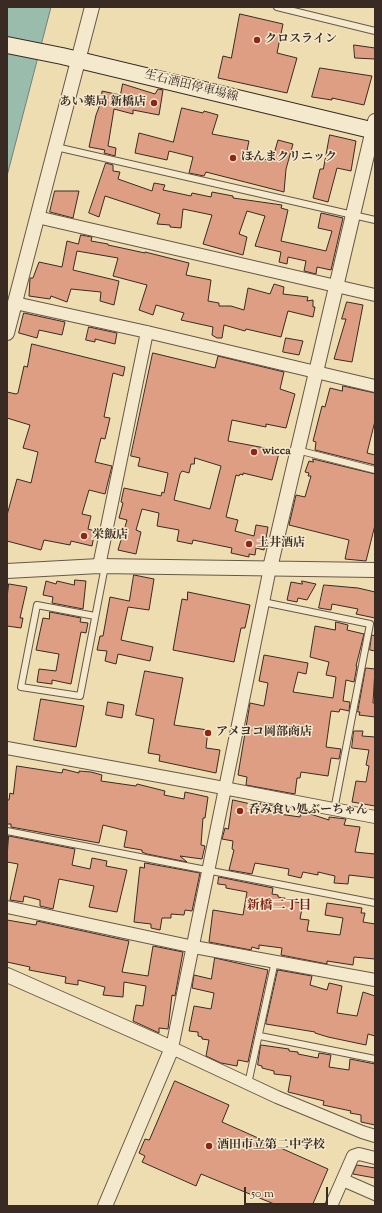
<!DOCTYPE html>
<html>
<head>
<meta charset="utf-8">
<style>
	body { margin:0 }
	#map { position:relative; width:382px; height:1213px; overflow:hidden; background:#efddb2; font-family:"Sorts Mill Goudy",serif }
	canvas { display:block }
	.frame { position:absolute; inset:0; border:8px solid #392b24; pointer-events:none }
	.scale { position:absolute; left:244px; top:1187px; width:84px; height:18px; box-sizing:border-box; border:2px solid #392b24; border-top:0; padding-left:5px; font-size:12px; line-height:14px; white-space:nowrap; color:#392b24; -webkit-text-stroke:3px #f5e9cd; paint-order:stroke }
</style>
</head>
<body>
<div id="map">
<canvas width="382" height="1213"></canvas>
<div class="frame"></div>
<div class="scale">50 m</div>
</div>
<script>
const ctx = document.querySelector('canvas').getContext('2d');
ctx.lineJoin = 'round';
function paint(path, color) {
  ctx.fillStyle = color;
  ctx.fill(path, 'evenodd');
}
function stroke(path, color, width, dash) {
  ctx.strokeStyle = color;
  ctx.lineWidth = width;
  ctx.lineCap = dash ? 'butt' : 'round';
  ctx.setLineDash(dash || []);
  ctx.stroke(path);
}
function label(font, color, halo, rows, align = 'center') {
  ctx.font = font + ' "Sorts Mill Goudy","Noto Serif JP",serif';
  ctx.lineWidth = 3;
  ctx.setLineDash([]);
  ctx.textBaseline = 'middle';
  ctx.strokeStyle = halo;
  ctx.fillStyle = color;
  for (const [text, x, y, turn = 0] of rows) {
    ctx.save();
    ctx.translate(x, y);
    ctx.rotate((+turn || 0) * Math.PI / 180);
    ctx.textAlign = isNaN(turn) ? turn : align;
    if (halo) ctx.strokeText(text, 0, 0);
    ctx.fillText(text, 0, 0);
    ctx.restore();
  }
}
const water = new Path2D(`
	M7 7H51L7 176Z`);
paint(water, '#9abcad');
stroke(water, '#738276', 1);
const building = new Path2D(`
	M240 14 283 24 277 53 297 58 287 93 218 78 223 56 231 58Z
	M354 45 375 48V59L355 58Z
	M320 68 372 76 364 105 332 98V100L312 97Z
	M123 84 155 94 158 89 163 90 159 115 133 110V114L114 109 108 146 116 148 115 156 104 153 105 150 89 147 96 115 101 102 102 91 120 95Z
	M182 108 203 113 204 111 218 115 212 134 249 141 246 155 272 161 278 140 293 144 286 169 284 192 206 172 204 176 189 173 193 157 169 151 167 160 135 153 139 133 173 142Z
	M330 135 356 141 351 171 337 168 328 202 313 198 320 169H323Z
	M106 163 113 165V171L120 172 118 179 152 191 154 183 165 185 163 190 191 196 192 193 211 197 212 192 233 196V198L282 205 281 208 288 210 281 241 326 251 332 231 318 228 321 213 343 218 331 270 317 267 316 274 304 271 306 261 288 257 287 264 279 262 281 252 255 246 265 216 247 211 239 234 247 237 243 255 203 244 212 215 183 209 181 228 170 227V225L157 224 160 214 105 196 99 217 89 213Z
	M55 191H79L73 218 50 212Z
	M81 235 92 237 91 241 108 244V245L145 253V252L189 263 186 275 211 280 208 301 219 303V306H231L244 310 248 288 270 294 274 284 284 287 283 294 308 297 307 301 313 300V307H315L313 317 288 311 281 337 246 329 245 331 224 325 222 338H217L212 335 213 327 181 320 184 313 156 305 153 315 139 310 147 285 113 276 118 258 77 251 73 270 119 281 114 305 100 301 101 292 71 289 67 302 51 296 50 299 29 296 30 278H33L39 262 62 267 67 241 78 244Z
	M347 302 363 305 352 362 334 359 346 319H342Z
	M24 313 65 322 62 335 39 330 37 338 19 333Z
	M89 327 117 333 115 344 95 339V342L86 340Z
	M286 338 303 341 299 355 283 352Z
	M32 344 125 367 123 376 113 373 104 417 110 418 105 439 101 438 95 462 112 466 105 494 89 490 82 514 91 516 88 529 95 531 92 546 71 541 70 545 44 540 41 550 7 541V515L17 479 31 483 38 452 23 448 30 425 7 418V392L16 394 18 393 24 366 27 367Z
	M153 353 215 368 218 356 284 372 280 389 295 394 286 428 266 424V427L232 420 228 441 265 448V451L279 453 272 480 243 473V475L240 474 239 476 236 475 226 517 238 520 235 531 254 536 256 525 268 527 264 550 256 548 255 555 249 554V557L231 553 232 548 193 540 192 544 177 541 179 530 157 526 159 513 142 509 136 530 141 532 136 554 118 550 127 520 119 518 123 503 121 502 124 488 161 496 162 492 164 493 168 473 138 466 140 458 131 456ZM195 458 221 466 210 509 174 500 180 474 182 471 189 473 191 464H194Z
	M343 386 375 393V421L367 453 375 455V465L315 450 316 442 313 441 322 406 325 407 330 388 342 391Z
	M313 459 375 474V525L366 561 345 559 349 540 289 525 296 495 305 497 311 476H308L309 473 305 472 309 461 313 462Z
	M134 575 154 579 149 610 128 607 121 640 153 647 150 661 118 654 116 664 105 661 107 651 97 650 100 636H103L110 597 129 601Z
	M75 580 86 581 83 609 52 603 53 597 43 595 46 581 56 584 57 581 74 585Z
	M302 581 316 584 307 600 298 598 297 602 287 600 291 582 302 584Z
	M9 584 27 587 20 618H23L21 628 7 626V598Z
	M324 585 358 588 375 592V618L356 614 358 609 332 604 331 610 319 608Z
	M188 592 250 605 245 628H241L234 662 173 650 182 599 187 600Z
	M50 612 81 618 80 622 88 623 86 633 81 632 71 684 52 680V684L37 682 39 669 56 671 59 654 36 650 43 618 49 619Z
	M336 622 348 625 347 630 364 634 356 666H357L354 682 346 680 343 701 350 702 349 711 340 709 339 712 331 711 326 747 341 749 339 759 331 758 328 776 301 772 300 778H297L295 794 246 785 247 777 238 775 250 703 264 706 268 683 259 681 264 655 308 663 306 674 298 672 293 692 333 698 336 677 326 675 329 662 310 657 315 626 335 630Z
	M372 635 375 636V651L370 650Z
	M366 668 375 669 373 703H375V717L359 715 360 712H358Z
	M145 671 183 678 174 725 208 730 206 748 220 750 216 773 159 761 160 755 148 753 154 719 136 715Z
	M41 699 84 706 76 747 34 740Z
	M108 702 124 705 122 718 106 715Z
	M354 731H363L362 736 375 737V806L352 802 356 781 366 782 369 766 366 765 369 750 352 748Z
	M17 766 62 773 63 769 79 773V771L91 772 102 775 101 781 136 786 137 784 165 791 164 795 184 799 185 792 208 797 205 818H203L201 845 205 846 202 859 180 856 187 862 147 854 142 852V850L124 847 127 831 103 825 99 843 11 827V824H7V800H9L10 793 13 794Z
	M233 800 260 806V803L280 807 279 814 300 817 301 811 329 820V817L346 819 344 825 360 827 355 852 375 854V878L349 875 348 884 334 883 335 876 318 872V875L303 872 301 878 288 875 289 869 255 863 252 874 229 870 234 850 232 849 233 841 222 839 225 828 228 829Z
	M9 836 75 849 72 865 90 869 92 858 107 861 106 866 127 870 117 912 89 907 94 886 59 879 53 909 40 906V900L24 896 23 902 10 900 18 864 7 862Z
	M145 863 200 873 192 911 185 910 184 915 171 914V918H162L160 930 151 928V924L134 922 140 867 144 868Z
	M219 877 273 888 272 894 278 895V897L295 900V902L303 903 300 919 309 920 307 931 340 935 343 918 325 915 327 903 362 908 361 913H365L363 922 375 924V959L354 957 353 965 327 961V964L281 955 282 948 259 945V949L252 947 251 950 209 942 213 910 243 915 247 892 226 888V885L218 884Z
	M7 920 36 925 37 921 129 941 122 972 148 976 153 946 183 952 175 996 172 995 168 1029 159 1028V1033L133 1021 136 1005 143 1006 146 986 124 982 123 997 103 995 105 987 78 980V985L65 983 66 977 29 970 30 967 7 962Z
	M215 958 268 970 248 1062 238 1060 237 1066 221 1063 206 1056 209 1040 202 1039V1037L198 1036V1032L189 1031 194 1006 211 1009 214 993 192 988 194 975 211 979Z
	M278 970 312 976 310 985 327 990 329 983 342 986 337 1013 357 1016 363 992 375 996V1036L368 1034 366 1045 328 1037 315 1033V1032L266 1024Z
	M261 1045 289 1049V1051L298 1052V1054L318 1058 319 1053 331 1055 329 1067 349 1070 350 1059 375 1064V1125L361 1122V1115L350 1113 351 1111 323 1105 324 1101 288 1092 291 1076 274 1074V1071L262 1068V1066L258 1065Z
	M175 1081 229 1105 222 1122 328 1169 312 1206H279L201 1174 196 1186 142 1162 145 1156 139 1153 145 1139 149 1140Z
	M357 1165 375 1168V1178L353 1174Z`);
paint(building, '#dd9e83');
stroke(building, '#392b24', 1);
const service = new Path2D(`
	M277 7 375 31
	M56 147 375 220
	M297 450 375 470
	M263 602 370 624 334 810
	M95 616 37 605 21 687 80 696 105 566
	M7 831 375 903
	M260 1036 375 1059
	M248 1084 275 961`);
const minor = new Path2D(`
	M37 217 375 295
	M15 303 147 332 375 386
	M99 566 147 332
	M270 568 172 1048 277 1097 362 1132 375 1136
	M7 748 208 785 375 817
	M7 907 194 947 375 980
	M343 1180 375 1194
	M331 1206 353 1156 359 1154 375 1158`);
const tertiary = new Path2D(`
	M7 333 92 7
	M270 568 375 121
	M7 571 99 566 375 570
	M7 975 172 1048 105 1206`);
const secondary = new Path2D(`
	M7 45 62 56 375 131`);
stroke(service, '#665848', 8);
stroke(minor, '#665848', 14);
stroke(tertiary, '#665848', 16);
stroke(secondary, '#392b24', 18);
stroke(service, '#f5e9cd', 6);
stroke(minor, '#f5e9cd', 12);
stroke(tertiary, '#f5e9cd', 14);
stroke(secondary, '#f5e9cd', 16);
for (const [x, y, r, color] of [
	[257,40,4,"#8f2418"],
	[154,103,4,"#8f2418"],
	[233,158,4,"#8f2418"],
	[254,452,4,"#8f2418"],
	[84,536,4,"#8f2418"],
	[249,544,4,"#8f2418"],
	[208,733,4,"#8f2418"],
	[240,811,4,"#8f2418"],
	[209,1146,4,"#8f2418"]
]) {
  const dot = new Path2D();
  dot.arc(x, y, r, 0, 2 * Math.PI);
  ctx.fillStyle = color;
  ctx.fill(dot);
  stroke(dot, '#f5e9cd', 1.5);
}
label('bold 12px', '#392b24', '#f5e9cd', [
	["クロスライン",265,40],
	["あい薬局 新橋店",146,103,"right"],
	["ほんまクリニック",241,158],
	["wicca",262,452],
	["栄飯店",92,536],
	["土井酒店",257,544],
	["アメヨコ岡部商店",216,733],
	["呑み食い処ぶーちゃん",248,811],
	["酒田市立第二中学校",217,1146]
], 'left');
label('12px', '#392b24', '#f5e9cd', [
	["生石酒田停車場線",191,87,14]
]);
label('bold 13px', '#7a1f14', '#f5e9cd', [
	["新橋二丁目",279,907]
]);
</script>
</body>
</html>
